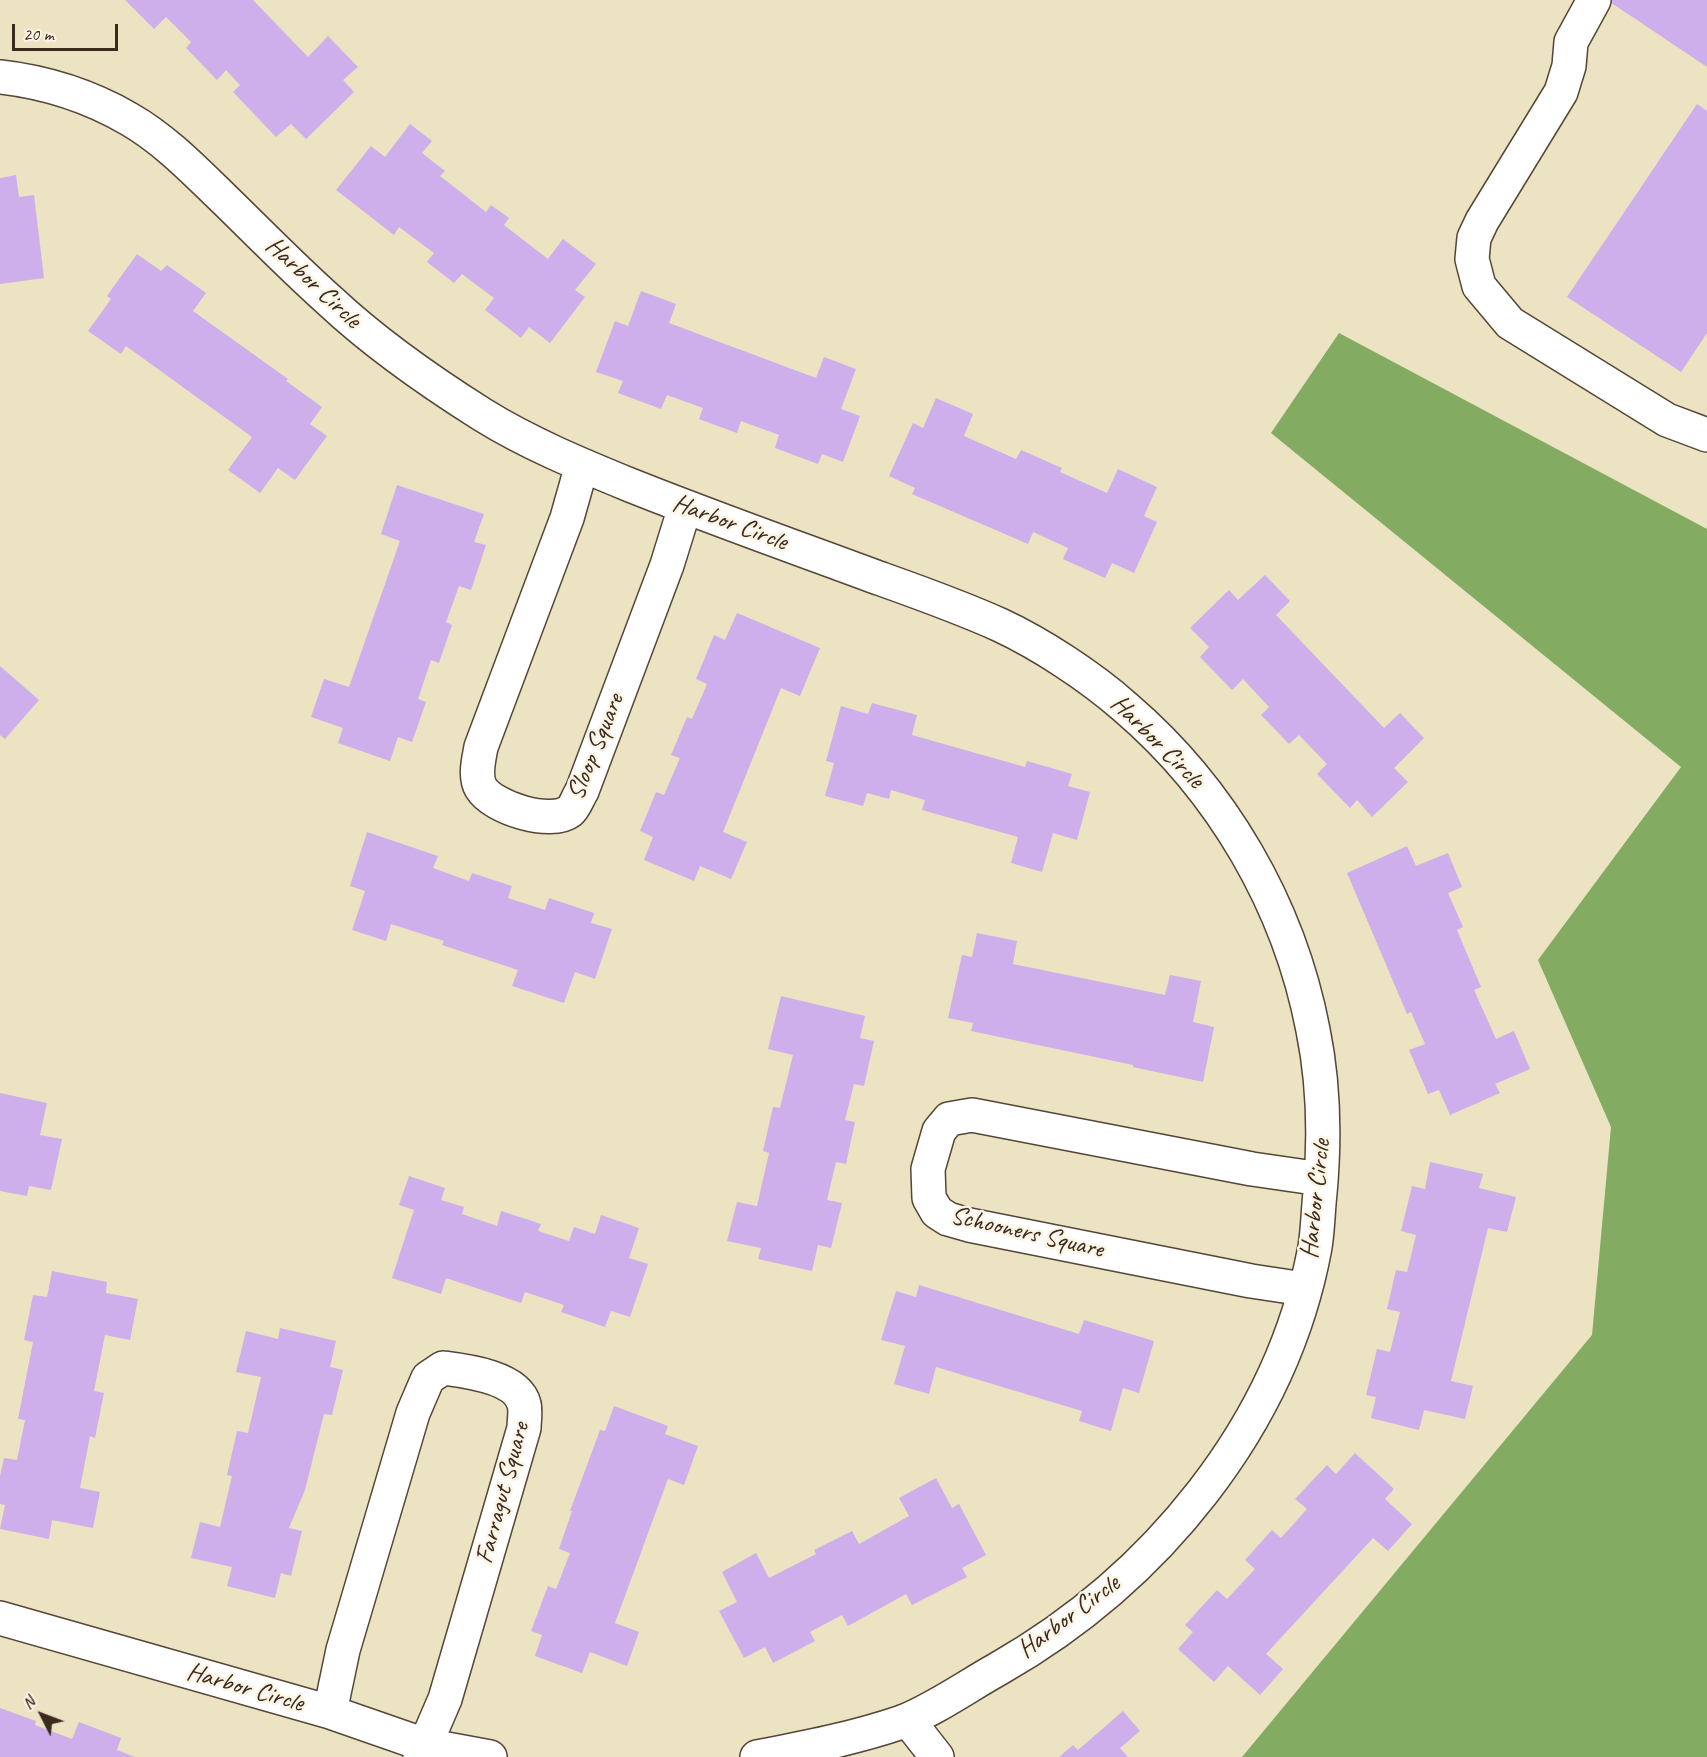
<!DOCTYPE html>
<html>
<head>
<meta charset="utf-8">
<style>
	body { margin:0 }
	#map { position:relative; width:1707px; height:1757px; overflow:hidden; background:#ebe3c2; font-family:Caveat,sans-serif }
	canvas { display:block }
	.north { position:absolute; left:12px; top:1685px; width:60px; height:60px; -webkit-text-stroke:4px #fcf5e5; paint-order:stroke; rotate:312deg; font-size:16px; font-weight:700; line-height:24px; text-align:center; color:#3b2a1e }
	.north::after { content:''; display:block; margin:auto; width:21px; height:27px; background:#3b2a1e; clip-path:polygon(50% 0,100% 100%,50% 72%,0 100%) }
	.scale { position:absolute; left:12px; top:24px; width:106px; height:27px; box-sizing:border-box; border:3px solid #3b2a1e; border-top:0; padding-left:8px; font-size:18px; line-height:21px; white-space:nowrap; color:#3b2a1e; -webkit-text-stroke:4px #fcf5e5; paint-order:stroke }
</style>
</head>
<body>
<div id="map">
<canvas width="1707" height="1757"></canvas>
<div class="north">N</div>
<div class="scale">20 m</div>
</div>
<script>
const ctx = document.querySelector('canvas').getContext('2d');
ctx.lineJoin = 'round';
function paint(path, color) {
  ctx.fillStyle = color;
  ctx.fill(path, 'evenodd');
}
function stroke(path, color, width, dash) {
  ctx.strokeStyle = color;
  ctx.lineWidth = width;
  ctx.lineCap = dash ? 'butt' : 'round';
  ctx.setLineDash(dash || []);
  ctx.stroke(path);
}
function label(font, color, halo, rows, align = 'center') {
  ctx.font = font + ' Caveat,sans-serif';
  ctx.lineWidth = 5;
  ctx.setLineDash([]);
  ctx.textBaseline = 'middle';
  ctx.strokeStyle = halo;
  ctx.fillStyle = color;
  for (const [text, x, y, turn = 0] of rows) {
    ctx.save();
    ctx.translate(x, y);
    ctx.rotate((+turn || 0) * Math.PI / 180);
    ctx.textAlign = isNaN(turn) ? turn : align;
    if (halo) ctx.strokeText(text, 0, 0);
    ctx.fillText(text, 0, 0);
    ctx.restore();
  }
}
paint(new Path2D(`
	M1339 333 1707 529V1757H1242L1592 1335 1611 1127 1538 960 1681 767 1271 433Z`), '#84ab62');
paint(new Path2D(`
	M125 0H253L308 57 328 36 358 67 343 80 354 92 306 139 291 124 276 137 233 92 240 85 226 70 217 80 186 48 191 42 166 17 154 29Z
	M1611 0H1707V67L1610 2Z
	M1697 104 1707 111V333L1681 372 1567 297Z
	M410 124 432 141 422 153 445 171 440 176 486 212 491 205 509 218 504 225 548 259 563 239 596 264 575 290 585 297 550 343 529 327 521 338 485 310 494 298 462 274 454 283 427 262 434 253 399 227 394 235 336 190 371 146 385 157Z
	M16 175 19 197 34 195 44 278 0 284V178Z
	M137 254 161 271 167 265 206 293 193 311 288 379 286 381 322 407 310 424 327 436 295 480 278 468 260 493 228 470 252 437 126 346 121 354 88 331 111 299 107 296Z
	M641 291 676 304 669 323 816 378 824 357 856 369 841 409 860 416 843 462 822 454 818 464 775 448 779 435 741 421 737 433 699 419 703 408 667 395 661 409 618 393 623 381 596 372 615 321 628 326Z
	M936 398 973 414 964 436 1016 459 1021 450 1062 468 1060 472 1107 493 1118 469 1157 487 1144 516 1157 522 1134 573 1112 563 1105 578 1063 559 1068 548 1033 532 1028 544 912 494 915 488 889 476 913 423 923 428Z
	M397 485 484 514 474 542 486 545 471 590 459 586 446 622 452 625 439 663 431 660 418 699 426 702 412 742 398 737 390 761 338 743 343 728 311 717 324 679 349 687 400 541 381 534Z
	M1265 575 1290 601 1276 615 1384 728 1400 713 1424 738 1394 768 1408 782 1372 817 1357 800 1350 808 1317 774 1327 764 1299 735 1289 744 1261 715 1269 707 1243 679 1232 690 1200 657 1209 647 1190 628 1229 590 1238 600Z
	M737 613 820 648 800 696 781 688 723 832 747 842 731 879 700 866 694 881 644 860 653 837 640 831 656 792 664 795 680 758 671 755 687 717 692 719 707 684 696 679 714 635 725 640Z
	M0 666 39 700 5 739 0 735Z
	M872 703 917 715 912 735 1025 767 1027 761 1072 774 1068 786 1090 792 1077 840 1053 833 1042 872 1011 863 1018 837 922 810 925 800 891 790 889 799 867 793 863 806 825 796 834 763 826 761 841 706 868 714Z
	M367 832 438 856 433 868 469 881 472 873 512 886 508 898 545 910 549 898 594 913 591 923 612 929 595 979 575 972 564 1003 512 986 518 970 442 945 444 941 391 924 386 941 352 930 365 891 350 886Z
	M1407 846 1416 866 1448 853 1462 887 1448 893 1463 927 1457 930 1481 987 1474 990 1496 1039 1514 1031 1530 1069 1495 1084 1500 1093 1450 1115 1439 1090 1428 1094 1409 1050 1425 1044 1411 1012 1407 1014 1347 873Z
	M977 933 1017 941 1013 964 1165 995 1170 975 1201 981 1193 1022 1214 1027 1203 1082 1133 1067V1065L971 1031 973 1023 948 1018 962 955 972 957Z
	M781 996 865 1016 860 1038 874 1041 864 1086 854 1084 845 1120 855 1122 846 1164 836 1162 827 1200 842 1203 831 1248 818 1245 812 1271 758 1259 761 1248 727 1241 737 1202 757 1206 769 1153 763 1151 773 1107 780 1108 793 1055 768 1049Z
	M0 1093 47 1103 40 1135 62 1139 51 1190 29 1186 27 1196 0 1191Z
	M1430 1162 1483 1174 1479 1188 1516 1197 1507 1232 1488 1228 1451 1381 1473 1386 1465 1419 1424 1410 1419 1430 1371 1418 1376 1397 1366 1395 1377 1349 1390 1352 1400 1312 1387 1309 1396 1270 1407 1272 1416 1235 1401 1231 1412 1186 1425 1189Z
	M409 1176 445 1188 441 1200 464 1207 462 1214 497 1226 501 1211 541 1224 538 1231 569 1241 574 1227 595 1234 601 1215 639 1228 629 1258 648 1264 630 1317 611 1311 605 1327 561 1312 564 1305 525 1292 521 1303 446 1278 441 1294 392 1278 414 1210 399 1205Z
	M52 1271 107 1282 106 1293 138 1299 130 1340 105 1335 94 1391 104 1393 95 1438 90 1436 80 1488 100 1492 93 1528 52 1520 49 1539 0 1529 5 1505 0 1504V1476L4 1458 17 1460 25 1420 18 1419 33 1342 24 1340 33 1295 47 1297Z
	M919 1285 1079 1334 1084 1320 1154 1341 1139 1393 1123 1388 1111 1431 1079 1421 1082 1411 936 1367 929 1394 894 1384 905 1346 881 1340 896 1291 916 1297Z
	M280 1328 336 1341 330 1367 343 1370 332 1415 324 1414 305 1490 289 1528 302 1531 291 1576 281 1573 275 1598 227 1586 232 1567 191 1558 200 1522 220 1527 232 1476 227 1475 237 1431 248 1433 261 1377 236 1372 246 1331 278 1339Z
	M614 1406 668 1426 665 1434 698 1446 684 1485 668 1479 615 1623 639 1632 627 1666 590 1652 582 1673 535 1656 542 1635 531 1631 548 1586 556 1589 570 1553 559 1549 572 1511H570L600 1430 605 1431Z
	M1355 1453 1394 1489 1385 1499 1412 1524 1388 1551 1373 1538 1266 1654 1283 1669 1260 1695 1228 1666 1214 1682 1178 1649 1193 1632 1185 1625 1217 1590 1227 1599 1255 1569 1245 1560 1272 1530 1281 1538 1307 1509 1295 1499 1327 1465 1336 1474Z
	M936 1478 952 1508 959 1504 986 1555 962 1568 967 1577 912 1605 906 1594 848 1626 842 1615 810 1632 815 1641 773 1663 765 1647 744 1658 719 1611 737 1602 722 1572 756 1553 769 1578 816 1554 814 1550 852 1531 859 1544 909 1516 899 1498Z
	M0 1708 36 1721 35 1725 72 1739 79 1722 121 1738 117 1750 135 1757H0Z
	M1123 1711 1140 1731 1120 1748 1128 1757H1059L1073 1745 1078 1750Z`), '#ceafec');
const minor = new Path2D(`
	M1594 0 1571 42 1569 66 1561 92 1482 221 1474 238 1472 259 1479 286 1510 323 1667 420 1707 435
	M0 77C45 82 89 96 129 119 164 139 193 169 222 197 258 232 293 268 330 301 377 345 429 381 483 415 528 443 581 465 630 485 710 517 792 546 873 576 915 591 958 606 1000 625 1041 644 1091 677 1125 707 1222 790 1289 905 1313 1030 1324 1084 1325 1138 1320 1193 1318 1210 1318 1229 1315 1247 1282 1427 1154 1580 998 1669 969 1685 932 1711 902 1722 855 1738 805 1748 757 1757
	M582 465 567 518 481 747C479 759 474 776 481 788 493 808 551 826 570 811 575 807 578 797 582 791L667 565 685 507
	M1304 1289 1251 1281 969 1225 948 1219 937 1212 929 1198 928 1169 939 1131 949 1119 972 1115 1252 1169 1321 1179
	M0 1618 330 1712 425 1745 490 1757
	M330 1712 343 1650 413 1413 428 1378 443 1368C466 1371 517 1377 524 1404 526 1411 524 1421 524 1428L445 1699 420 1757
	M908 1720 937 1757`);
stroke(minor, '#554637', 36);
stroke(minor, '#fff', 33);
label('26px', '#3b2a1e', '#fcf5e5', [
	["Harbor Circle",313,283,43],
	["Harbor Circle",730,523,20],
	["Harbor Circle",1157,742,45],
	["Sloop Square",596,747,-68],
	["Harbor Circle",1316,1199,-84],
	["Schooners Square",1027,1233,13],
	["Farragut Square",503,1493,-75],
	["Harbor Circle",1069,1617,-37],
	["Harbor Circle",245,1688,16]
]);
</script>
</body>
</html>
